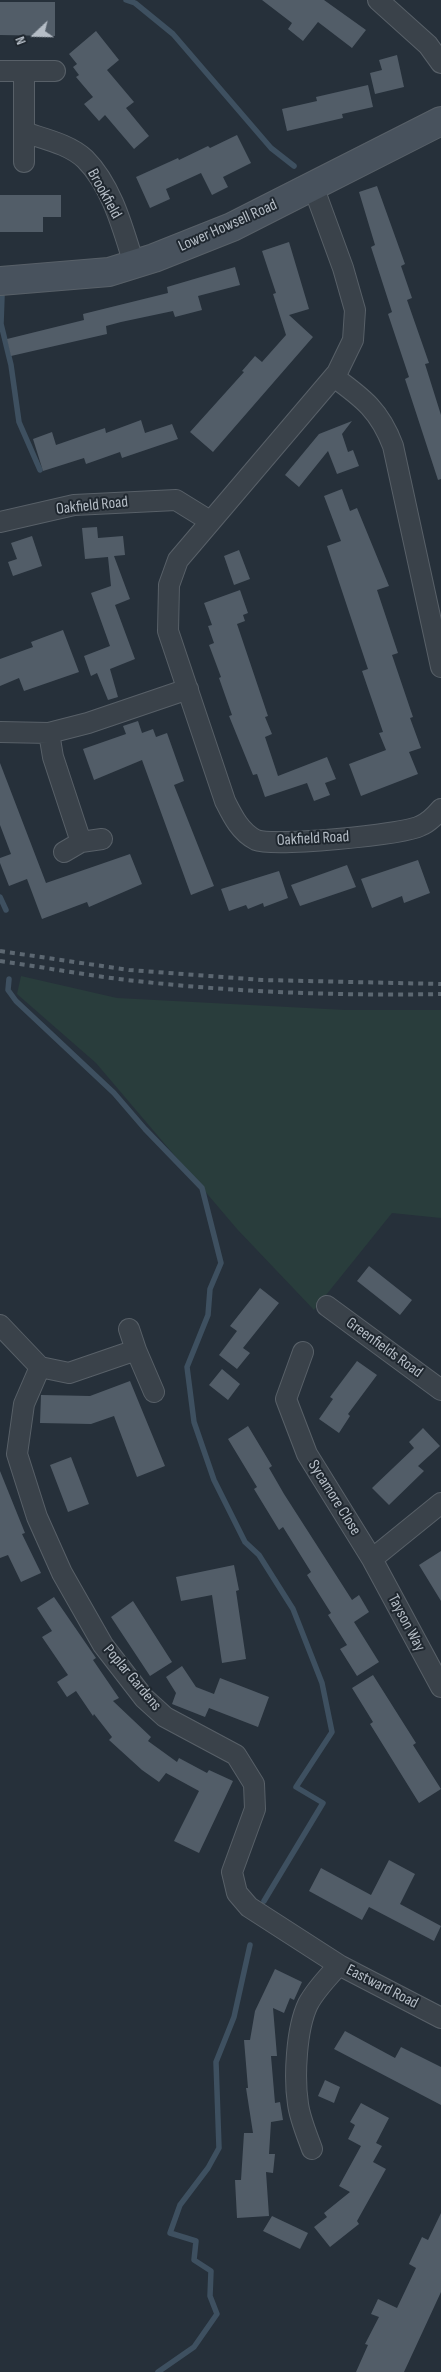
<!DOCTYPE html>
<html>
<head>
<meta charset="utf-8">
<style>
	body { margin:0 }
	#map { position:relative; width:441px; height:2372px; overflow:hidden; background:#26303a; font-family:"Sofia Sans Condensed",sans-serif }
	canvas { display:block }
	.north { position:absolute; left:10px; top:10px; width:50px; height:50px; -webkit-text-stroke:4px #1f272f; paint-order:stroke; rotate:249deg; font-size:14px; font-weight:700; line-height:20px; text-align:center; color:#b5bdc6 }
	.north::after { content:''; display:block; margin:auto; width:18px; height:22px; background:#b5bdc6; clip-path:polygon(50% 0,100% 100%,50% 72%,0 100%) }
</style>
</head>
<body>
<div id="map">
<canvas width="441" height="2372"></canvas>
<div class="north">N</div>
</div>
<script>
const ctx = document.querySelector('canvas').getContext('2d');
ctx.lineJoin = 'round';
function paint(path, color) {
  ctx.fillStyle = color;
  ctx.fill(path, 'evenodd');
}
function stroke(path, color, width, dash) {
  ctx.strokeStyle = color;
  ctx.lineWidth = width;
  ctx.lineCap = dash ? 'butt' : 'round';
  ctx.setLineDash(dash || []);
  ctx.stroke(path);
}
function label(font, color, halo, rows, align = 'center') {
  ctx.font = font + ' "Sofia Sans Condensed",sans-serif';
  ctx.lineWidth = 4;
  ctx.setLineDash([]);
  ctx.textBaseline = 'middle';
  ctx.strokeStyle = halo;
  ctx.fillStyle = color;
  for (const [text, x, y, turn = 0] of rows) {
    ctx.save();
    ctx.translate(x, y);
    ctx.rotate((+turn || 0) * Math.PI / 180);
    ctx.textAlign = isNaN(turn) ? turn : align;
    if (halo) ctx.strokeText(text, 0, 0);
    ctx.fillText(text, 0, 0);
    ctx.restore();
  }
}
paint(new Path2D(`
	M21 976 117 998 345 1010H441V1218L392 1213 314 1310 237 1229 96 1063 17 994Z`), '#293d3c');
stroke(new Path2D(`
	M126 0 135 3 173 34 271 148 294 166
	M2 296 1 324 11 365 19 422 40 470
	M0 897 6 910
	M9 979 8 990 16 1001 114 1093 145 1129 202 1188 221 1263 210 1289 208 1315 187 1367 194 1422 214 1480 245 1542 259 1555 293 1609 322 1683 332 1732 296 1787 323 1803 264 1901
	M158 2372 194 2347 217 2314 210 2296 211 2271 194 2260 196 2241 170 2233 180 2205 208 2168 219 2148 216 2062 234 2017 250 1945`), '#3e5060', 5.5);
paint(new Path2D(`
	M262 0H324L366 30 352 48 318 22 303 41 288 29 292 23Z
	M0 2H55V36L0 35Z
	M96 31 119 60 107 70 134 102 126 108 149 136 134 149 105 115 99 121 84 104 93 97 76 77 79 75 73 67 77 64 69 54Z
	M397 55 404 87 375 94 370 73 382 70 379 60Z
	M368 85 373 107 342 114 343 118 287 131 282 109 317 101 316 97Z
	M237 135 251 163 223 177 228 187 212 195 201 173 166 189 170 199 150 208 136 177 178 158 179 160 208 146 210 148Z
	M377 186 405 264 401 266 412 298 407 300 429 363 425 364 441 415V479L438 480 405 379 409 377 388 314 392 312 371 247 375 245 359 192Z
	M0 195H61V217H43V232H0Z
	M289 242 309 309 289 315 313 337 213 452 190 432 244 372 242 371 255 356 262 362 286 335 273 294 276 293 262 251Z
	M235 267 240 285 198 296 202 310 175 317 173 311 121 322 106 326 107 334 11 356 7 339 84 320 83 314 168 293 167 287Z
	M141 420 145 433 172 424 178 439 122 458 120 452 86 464 84 458 43 471 33 439 52 432 56 445 105 428 106 433Z
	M352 421 342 434 348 452 353 450 359 466 337 474 328 451 299 487 285 475 319 434Z
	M342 489 350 511 357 508 389 586 377 590 398 653 392 655 413 717 410 718 421 748 409 752 418 774 361 796 349 764 386 750 379 733 383 732 362 671 368 669 327 546 341 541 324 496Z
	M97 527 98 538 123 536 125 555 114 556 130 599 115 605 135 659 110 669 118 697 108 700 97 673 91 676 84 656 110 646 91 593 111 586 108 557 85 559 82 528Z
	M32 536 42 566 13 576 8 562 17 559 11 543Z
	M239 550 250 579 234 585 224 556Z
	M240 590 248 613 243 615 245 621 237 624 268 716 265 717 272 734 265 737 278 776 327 757 336 779 325 783 330 795 314 801 307 783 265 797 257 774 253 775 229 716 232 715 219 678 221 677 209 645 214 643 208 626 212 625 204 603Z
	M63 630 79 672 24 691 19 678 0 686V659L33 647 31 642Z
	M138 721 142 733 153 729 156 737 167 733 184 781 174 785 214 886 191 895 142 760 94 780 83 749 126 734 123 726Z
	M0 763 46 883 130 854 142 884 89 907 87 902 42 919 27 879 9 886 0 863V858L11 854 0 825Z
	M418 860 430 893 404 903 402 896 372 908 361 879Z
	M347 865 356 887 300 906 291 885Z
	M279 871 288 898 264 907 263 903 248 909 246 905 229 911 221 889Z
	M369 1266 412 1300 400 1315 357 1281Z
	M260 1288 279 1303 243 1348 250 1353 237 1369 219 1355 237 1331 230 1326Z
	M357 1361 377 1375 348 1414 350 1416 339 1433 319 1419 333 1399 330 1397Z
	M222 1369 240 1384 228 1400 209 1385Z
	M130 1381 165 1466 137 1477 114 1416 91 1424 40 1423 41 1395 90 1396Z
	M248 1426 272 1466 269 1468 284 1494 352 1600 359 1595 369 1612 354 1622 379 1662 357 1676 340 1649 347 1645 328 1615 331 1613 307 1575 311 1572 283 1527 279 1530 254 1489 257 1487 228 1439Z
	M423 1428 440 1446 418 1466 424 1471 389 1505 372 1488 414 1448 409 1442Z
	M71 1457 89 1504 68 1512 50 1465Z
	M0 1471 25 1533 22 1534 41 1573 21 1582 8 1555 0 1558Z
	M441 1551V1601L419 1565Z
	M234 1565 239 1590 236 1591 246 1659 222 1663 212 1595 181 1601 176 1577Z
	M54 1597 96 1658 93 1660 119 1698 113 1701 151 1737 148 1741 177 1762 179 1758 207 1773 209 1770 233 1781 199 1853 174 1841 199 1791 166 1773 159 1782 142 1770 109 1740 112 1737 94 1714 93 1716 76 1691 67 1697 57 1682 68 1675 42 1637 52 1631 37 1608Z
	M133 1601 172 1662 150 1676 111 1617Z
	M182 1666 196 1687 214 1694 220 1678 269 1697 258 1727 209 1708 205 1717 172 1704 176 1693 166 1677Z
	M373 1675 416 1743 413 1745 441 1789 419 1803 370 1724 373 1722 352 1688Z
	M389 1860 415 1874 400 1904 441 1926 434 1941 369 1907 362 1920 309 1891 321 1868 371 1895Z
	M275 1969 302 1982 294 2000 290 1998 284 2013 273 2008 277 2056H271L275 2103 280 2102 283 2120 271 2122 269 2154H275L273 2173 266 2172 269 2216 237 2218 235 2180H241L244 2133H253L246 2088H248L244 2040H250L255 2011Z
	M345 2031 395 2058 401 2047 441 2067V2105L334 2049Z
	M325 2080 340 2087 334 2103 318 2096Z
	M361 2103 389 2118 376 2143 382 2146 373 2162 386 2169 357 2221 359 2224 330 2247 314 2227 327 2217 324 2213 350 2192 339 2186 361 2146 348 2139 355 2125 350 2122Z
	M441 2213V2292L404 2372H356L368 2345 365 2344 379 2317 371 2314 378 2299 397 2308 416 2268 409 2264 422 2237 428 2240Z
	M272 2216 308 2233 300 2249 263 2231Z`), '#525d68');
const street = new Path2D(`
	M378 0 428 45 441 63
	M0 71H55
	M24 132C44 139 69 144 85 159 112 186 123 229 134 264
	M24 162V72
	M313 186 343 268 355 310 353 340 337 373 178 560 169 585 168 631 225 801C232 815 240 832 256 840 273 847 402 835 420 826 428 823 435 816 441 809
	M334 377C363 398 380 411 393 446L441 667
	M0 522 74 505 176 500 210 521
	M0 732 49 733 88 723 188 689
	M49 733 53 757 81 842
	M64 852 81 842 102 839
	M327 1306 441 1390
	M0 1325 40 1367 24 1404 17 1454 37 1517 62 1573 103 1645 144 1698 165 1717 236 1755 254 1784 255 1809 232 1872 237 1893 249 1907 339 1965
	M129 1329 136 1350
	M303 1352 286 1399 307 1454 372 1559 441 1503
	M40 1367 69 1373 136 1350 154 1392
	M372 1559 441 1687
	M312 2149C307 2135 300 2119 298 2104 294 2078 296 2029 308 2004 316 1989 328 1977 339 1965L441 2018`);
const secondary = new Path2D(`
	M0 281 109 272 154 258 232 227 441 121`);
stroke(street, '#586068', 22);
stroke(secondary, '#586068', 30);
stroke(street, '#3a424a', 20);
stroke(secondary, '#48525d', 28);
stroke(new Path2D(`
	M0 951 129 970 262 980 441 984
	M0 961C42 967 85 975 127 980 231 992 337 996 441 994`), '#5c6771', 4, [5, 5]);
label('16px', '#b5bdc6', '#1f272f', [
	["Brookfield",104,194,61],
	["Lower Howsell Road",228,226,-24],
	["Oakfield Road",92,506,-6],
	["Oakfield Road",313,839,-3],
	["Greenfields Road",384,1348,36],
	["Sycamore Close",334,1498,58],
	["Tayson Way",406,1623,62],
	["Poplar Gardens",132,1678,50],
	["Eastward Road",382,1987,27]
]);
</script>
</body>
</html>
